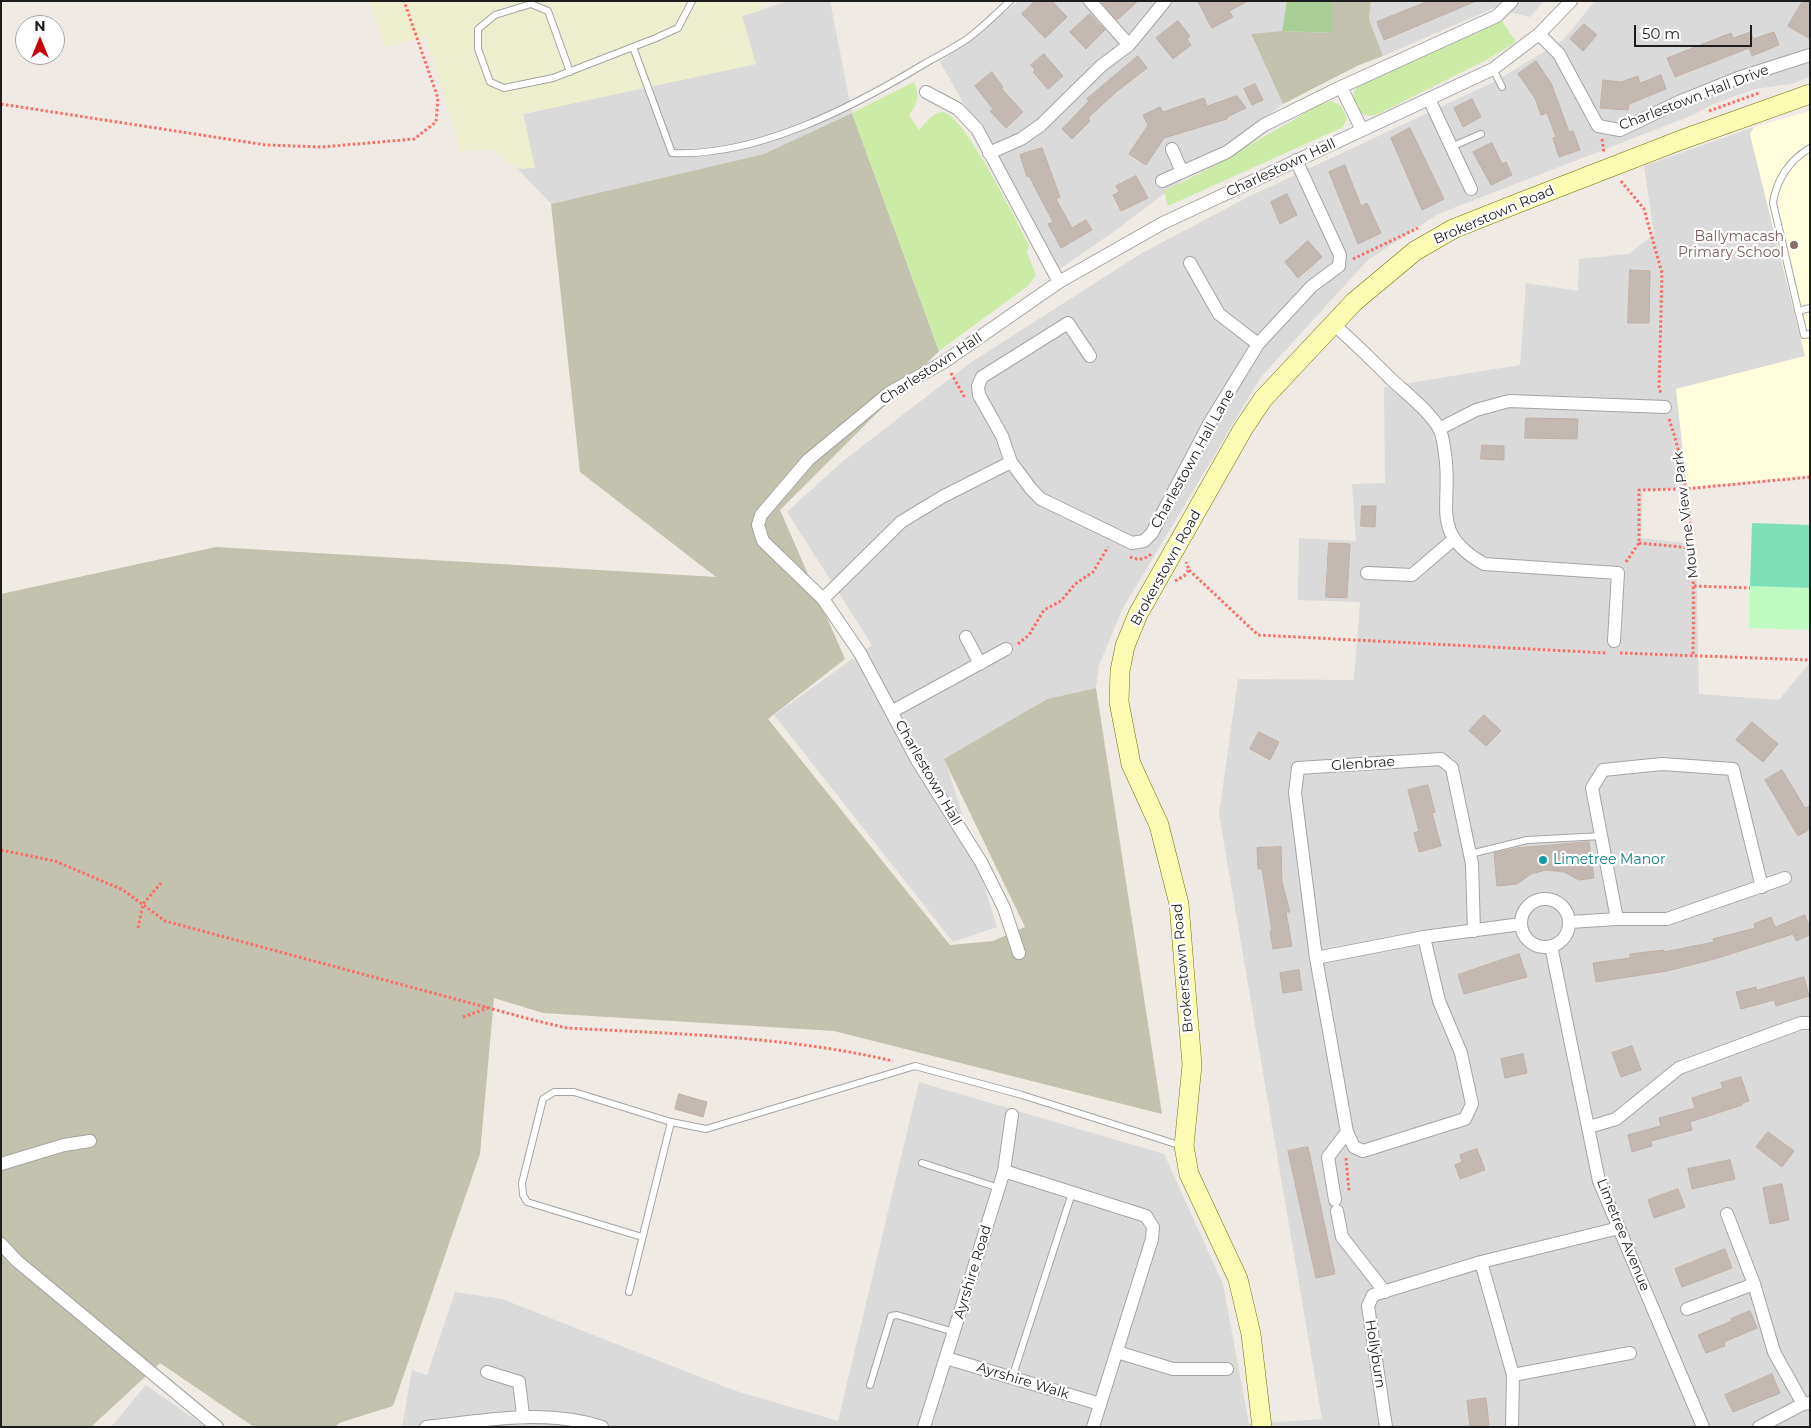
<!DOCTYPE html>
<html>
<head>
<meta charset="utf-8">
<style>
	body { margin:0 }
	#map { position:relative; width:1811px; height:1428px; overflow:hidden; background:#efeae3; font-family:Montserrat,sans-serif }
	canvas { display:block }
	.frame { position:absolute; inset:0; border:2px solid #1d1d1d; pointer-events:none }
	.north { position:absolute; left:15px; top:15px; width:50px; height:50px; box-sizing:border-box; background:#fff; border:1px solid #a5a5a5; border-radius:50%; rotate:0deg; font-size:14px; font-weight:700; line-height:20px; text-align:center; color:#1d1d1d }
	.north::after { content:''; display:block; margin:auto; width:18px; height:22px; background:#ca000a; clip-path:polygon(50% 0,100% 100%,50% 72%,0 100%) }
	.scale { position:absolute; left:1634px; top:25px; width:118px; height:22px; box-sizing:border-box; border:2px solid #1d1d1d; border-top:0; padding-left:6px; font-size:15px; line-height:18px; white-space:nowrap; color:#1d1d1d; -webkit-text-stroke:4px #fff; paint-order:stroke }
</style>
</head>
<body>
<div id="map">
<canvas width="1811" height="1428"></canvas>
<div class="frame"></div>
<div class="north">N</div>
<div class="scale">50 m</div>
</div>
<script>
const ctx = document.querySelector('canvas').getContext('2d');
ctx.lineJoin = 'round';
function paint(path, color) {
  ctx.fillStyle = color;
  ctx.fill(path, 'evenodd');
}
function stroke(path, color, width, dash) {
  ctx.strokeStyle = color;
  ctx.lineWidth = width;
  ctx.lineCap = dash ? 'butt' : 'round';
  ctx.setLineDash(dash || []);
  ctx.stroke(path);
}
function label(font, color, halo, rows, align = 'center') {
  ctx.font = font + ' Montserrat,sans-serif';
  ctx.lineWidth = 4.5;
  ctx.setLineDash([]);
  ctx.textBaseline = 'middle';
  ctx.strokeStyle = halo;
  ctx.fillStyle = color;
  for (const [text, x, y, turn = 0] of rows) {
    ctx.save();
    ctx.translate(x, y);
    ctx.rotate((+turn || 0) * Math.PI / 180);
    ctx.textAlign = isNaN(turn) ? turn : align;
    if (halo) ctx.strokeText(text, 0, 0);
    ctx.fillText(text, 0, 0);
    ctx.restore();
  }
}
paint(new Path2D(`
	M788 1H830L852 113 764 154 551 204 518 169 534 167 523 114 755 64 742 16Z
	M1019 1H1287L1282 31 1251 35 1283 104 1112 233 1058 270 940 62Z
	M1371 1H1544L1530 17 1494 8 1383 56 1369 19Z
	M1595 1H1810V77L1791 84 1755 89 1711 105 1693 115 1438 214 1368 260 1261 377 1122 610 1099 665 1096 688 1047 699 945 759 997 927 953 942 774 715 872 645 787 512 843 461 970 363 1142 253 1250 196 1496 81 1563 40Z
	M1754 127 1750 134 1805 356 1676 389 1687 487 1642 491 1641 538 1696 544 1699 694 1779 700 1810 662V1427H402L412 1370 427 1375 455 1292 502 1299 733 1390 838 1421 919 1082 1164 1154 1223 1284 1249 1424 1322 1419 1219 814 1238 679 1354 680 1360 602 1298 600 1299 538 1356 541 1352 484 1385 483 1384 387 1520 365 1526 283 1578 291 1579 259 1629 254 1654 234 1644 166Z
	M146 1385 206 1427H111Z`), '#dbdada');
paint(new Path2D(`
	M1810 111V476L1687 487 1676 389 1805 356 1750 134 1754 127Z`), '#fffddb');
paint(new Path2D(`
	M1332 1H1371L1369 19 1383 56 1359 65 1283 104 1251 34 1282 31 1331 33Z
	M852 113 939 351 780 510 845 659 768 719 950 945 993 941 1025 927 944 759 1047 699 1096 688 1162 1114 834 1031 543 1013 494 998 480 1154 393 1406 339 1423 335 1427H254L160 1363 91 1427H1V594L216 547 716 577 580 472 551 204 764 154Z`), '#c3c2ae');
paint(new Path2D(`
	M369 1H760L761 10 742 16 756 64 523 114 535 168 518 169 490 149 461 152 426 36 385 47Z`), '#edeecd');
paint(new Path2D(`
	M1502 21 1516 42 1488 59 1376 115C1359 118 1353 107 1354 91L1359 85Z
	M914 82C920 96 918 103 909 115L919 130C925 124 934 111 943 112 964 114 1017 223 1029 245L1027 252 1036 275 1029 285 939 351 852 113Z
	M1332 101 1341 106 1347 119 1343 127 1168 206 1164 191 1206 170 1319 105Z`), '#cbeba7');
paint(new Path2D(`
	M1287 1H1332V33L1282 31Z`), '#aacf96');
paint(new Path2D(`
	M1750 586 1810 588V630L1749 628Z`), '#befbc0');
paint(new Path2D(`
	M1752 523 1810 525V588L1750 586Z`), '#7ee0b6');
const building = new Path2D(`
	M1035 1H1052L1067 17 1045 38 1022 14Z
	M1104 1H1138L1117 20 1102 3Z
	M1198 1H1248L1229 11 1233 17 1212 28Z
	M1429 1H1476L1384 40 1377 22Z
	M1803 1H1810V39L1788 26Z
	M1090 14 1105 30 1086 49 1070 32Z
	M1178 21 1190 36 1187 39 1191 45 1173 59 1156 38Z
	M1584 24 1597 35 1583 51 1570 39Z
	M1751 32 1753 39 1774 32 1779 45 1752 56 1749 48 1675 77 1667 58 1731 33 1733 38Z
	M1044 54 1063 76 1048 89 1033 72 1035 70 1031 65Z
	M1138 56 1147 68 1116 92 1088 118 1090 121 1072 139 1062 129 1089 101 1087 99Z
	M1536 61 1551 83 1569 132 1573 131 1580 150 1559 157 1553 138 1556 137 1547 113 1541 115 1535 98 1518 74Z
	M992 72 1003 87 1001 88 1023 112 1006 128 990 111 993 109 975 86Z
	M1661 75 1666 89 1629 104 1628 110 1600 108 1603 80 1621 82 1638 76 1640 83Z
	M1255 84 1263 100 1252 105 1244 89Z
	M1237 96 1246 108 1227 117V119L1164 138 1146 165 1129 154 1148 125 1143 115 1160 107 1163 112 1204 98 1207 106Z
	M1472 99 1481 117 1463 127 1454 108Z
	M1410 128 1444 199 1422 210 1391 138Z
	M1492 143 1502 164 1506 162 1512 175 1491 185 1473 152Z
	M1042 148 1060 197 1056 199 1072 228 1086 220 1092 230 1061 248 1048 224 1053 222 1029 176 1027 177 1020 155Z
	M1345 165 1361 206 1367 203 1381 233 1358 244 1329 172Z
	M1136 176 1148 198 1121 211 1113 195 1119 192 1116 186Z
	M1287 194 1297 215 1280 224 1271 202Z
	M1308 241 1322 257 1298 278 1285 262Z
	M1630 270 1650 271 1649 323H1628Z
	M1526 418 1578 419 1577 439 1525 438Z
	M1482 445 1504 446V460L1481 459Z
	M1362 506H1376L1375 527 1361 526Z
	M1329 543 1350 544 1347 598 1326 597Z
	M1484 715 1501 731 1486 746 1469 731Z
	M1752 722 1778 744 1763 762 1736 740Z
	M1259 732 1279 742 1270 760 1250 749Z
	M1782 770 1805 808 1810 806V829L1798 836 1765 780Z
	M1428 785 1435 812 1432 813 1441 846 1419 852 1414 833 1419 831 1408 790Z
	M1589 842 1594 878 1579 880 1564 872 1546 870 1531 874 1517 884 1497 886 1494 853 1517 848Z
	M1281 847 1282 882 1290 912H1286L1292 946 1273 949 1270 931H1272L1262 869H1258L1257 848Z
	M1805 915 1810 927V935L1796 941 1793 934 1718 958 1667 971 1596 982 1593 963 1630 958V954L1664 950V952L1714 942 1713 939 1755 928 1754 924 1771 917 1775 927Z
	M1519 954 1527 977 1464 994 1458 975Z
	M1299 970 1302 990 1283 993 1280 973Z
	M1804 977 1809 996 1776 1006 1774 1000 1741 1009 1736 992 1756 987 1757 990Z
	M1632 1046 1641 1070 1621 1077 1612 1053Z
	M1523 1054 1527 1073 1505 1078 1501 1059Z
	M1741 1077 1749 1101 1742 1103V1105L1690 1122 1692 1130 1651 1141 1652 1146 1632 1152 1628 1135 1661 1126 1659 1118 1695 1108 1692 1098 1723 1088 1721 1083Z
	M679 1094 707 1102 703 1117 675 1109Z
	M1768 1132 1794 1151 1782 1167 1756 1147Z
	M1308 1147 1335 1274 1316 1278 1288 1151Z
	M1477 1149 1485 1170 1460 1179 1455 1165 1462 1162 1460 1155Z
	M1730 1160 1735 1179 1692 1189 1688 1169Z
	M1782 1184 1789 1220 1770 1224 1763 1188Z
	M1678 1189 1685 1207 1654 1218 1648 1200Z
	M1725 1249 1732 1268 1682 1287 1675 1269Z
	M1750 1311 1757 1328 1724 1342 1725 1346 1706 1353 1698 1335 1732 1321 1731 1319Z
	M1772 1374 1780 1393 1733 1412 1725 1395Z
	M1486 1398 1489 1425 1470 1427 1467 1401Z`);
paint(building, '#c3b9b2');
stroke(building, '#c1b0a5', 1);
const lane = new Path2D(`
	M633 47 672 153C757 157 853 107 924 64 938 56 954 48 967 39 982 28 996 14 1010 1
	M1493 69 1502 87
	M570 72 548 11 531 4 495 15 478 29V49L490 82 504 88 553 78 656 38 678 28 692 1
	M1451 147 1481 134
	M1810 148C1789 160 1776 181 1773 203L1804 335 1810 334
	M1798 311 1810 308
	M1470 854 1527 840 1602 836
	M922 1163 999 1188
	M642 1237 527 1202 523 1195 522 1183 543 1099 554 1092H574L671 1122
	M629 1292 671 1122 706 1129 915 1066 1022 1095 1182 1146
	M1012 1378 1072 1193
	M870 1385 891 1316 897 1315 954 1332`);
const street = new Path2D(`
	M1090 1 1129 45
	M1539 34 1559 54 1598 126 1620 130 1681 101 1738 78 1810 55
	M926 92 958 109 977 129 1059 282
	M1429 99 1471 189
	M1362 130 1341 87 1497 16 1512 1
	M1172 149 1182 172
	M989 153 1021 139 1041 125 1101 66 1129 45 1165 1
	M1162 181 1227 152 1264 125 1341 87
	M1190 263 1219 314 1258 344
	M1333 324C1353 341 1372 360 1391 379 1407 394 1427 409 1439 428 1443 436 1444 446 1445 454 1453 505 1428 532 1484 564L1618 573 1614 641
	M1090 356 1068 323 982 377 978 386 979 395 1002 436 1011 462 1031 489 1041 499 1132 543 1144 541 1152 533 1209 424 1258 344 1312 286 1339 266 1340 255 1296 160
	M1439 429 1476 410 1509 401 1665 407
	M1367 573 1412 575 1454 539
	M823 599 901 522 942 497 1011 462
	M966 637 980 664
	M893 711 1006 649
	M1521 923a24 24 0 1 1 48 0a24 24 0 1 1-48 0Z
	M1617 919 1592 788 1603 770 1662 764 1733 769 1762 887
	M1570 922 1617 919H1667L1785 878
	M1424 937 1439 1001 1461 1053 1472 1104 1465 1119 1363 1151 1354 1147 1347 1132 1316 958 1295 793 1298 768 1441 759 1452 768 1472 864 1474 931
	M1551 946 1599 1181 1703 1427
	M1019 953 1004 908 981 862 917 760 860 653 823 599 763 541 758 525 761 515 808 460 889 393 944 362 1059 282 1163 223 1493 69 1539 34 1571 1
	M1316 958 1424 937 1521 924
	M1589 1127 1616 1119 1679 1068 1801 1023H1810
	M1 1164 64 1145 90 1141
	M1004 1171 1146 1216 1153 1227 1152 1239 1093 1427
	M1335 1200 1328 1157 1347 1132
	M1337 1211 1342 1237 1385 1292
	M1727 1214 1754 1284 1774 1352 1803 1404
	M1 1244 17 1261 217 1427
	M1481 1262 1513 1375 1512 1427
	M1687 1309 1754 1284
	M1117 1352 1173 1369H1227
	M946 1358 1100 1404
	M487 1372 519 1382 523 1415
	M1513 1375 1630 1353
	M426 1427C485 1421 544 1408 602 1427
	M924 1427 1004 1171 1012 1115
	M1386 1427 1368 1306 1373 1295 1481 1262 1619 1228
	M1759 1427 1803 1404 1810 1403`);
const secondary = new Path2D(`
	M1262 1427 1251 1334 1238 1279 1189 1174 1184 1146 1192 1065 1179 904 1159 825 1131 764 1119 702 1120 671 1125 646 1138 614 1243 429 1263 399 1354 302 1415 251 1453 229 1521 202 1681 140 1810 94`);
stroke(lane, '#a4a4a4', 8);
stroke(street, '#a4a4a4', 14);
stroke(secondary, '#6f7602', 20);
stroke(new Path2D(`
	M1 104 266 145 322 147 414 139 436 122 438 98 404 1
	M1709 111 1759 93
	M1602 139 1604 153
	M1621 181 1644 209 1662 273 1659 387 1661 394
	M1353 259 1418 228
	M951 373 965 398
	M1669 419C1695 494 1694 577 1693 656
	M1639 543 1693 548
	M1130 557C1137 560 1145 560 1151 554
	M1626 562 1639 543V490L1685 489 1810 477
	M1189 570 1258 635 1607 653
	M1175 581 1184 576 1189 570 1186 562
	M1694 586 1750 588
	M1018 644 1029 635 1044 610 1061 601 1075 584 1093 572 1108 547
	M1620 653 1810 660
	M1 850 55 861 123 890 165 921 537 1021 567 1028C676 1034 786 1036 893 1061
	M138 928 143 904 161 883
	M463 1017 488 1008
	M1346 1158 1349 1191`), '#fd6d65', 3, [2.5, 2.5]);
stroke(lane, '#fff', 6);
stroke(street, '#fff', 12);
stroke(secondary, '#fbfbb4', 19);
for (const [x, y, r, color] of [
	[1794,245,5,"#8d6e63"],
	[1543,860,5,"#0f9aa8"]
]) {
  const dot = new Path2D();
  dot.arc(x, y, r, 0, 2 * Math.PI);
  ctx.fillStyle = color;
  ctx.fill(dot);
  stroke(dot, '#fff', 2);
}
label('14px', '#1d1d1d', '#fff', [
	["Charlestown Hall Drive",1694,98,-21],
	["Charlestown Hall",1281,168,-25],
	["Brokerstown Road",1494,215,-23],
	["Charlestown Hall",931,369,-33],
	["Charlestown Hall Lane",1193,459,-61],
	["Mourne View Park",1686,515,-97],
	["Brokerstown Road",1166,568,-61],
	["Glenbrae",1363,764,-4],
	["Charlestown Hall",928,773,60],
	["Brokerstown Road",1183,968,-95],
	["Limetree Avenue",1623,1235,68],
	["Ayrshire Road",973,1272,-73],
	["Hollyburn",1375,1354,81],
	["Ayrshire Walk",1023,1381,17]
]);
label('14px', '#785e54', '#fff', [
	["Ballymacash",1784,237],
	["Primary School",1784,253]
], 'right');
label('14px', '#0d838f', '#fff', [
	["Limetree Manor",1553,860]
], 'left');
</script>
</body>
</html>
